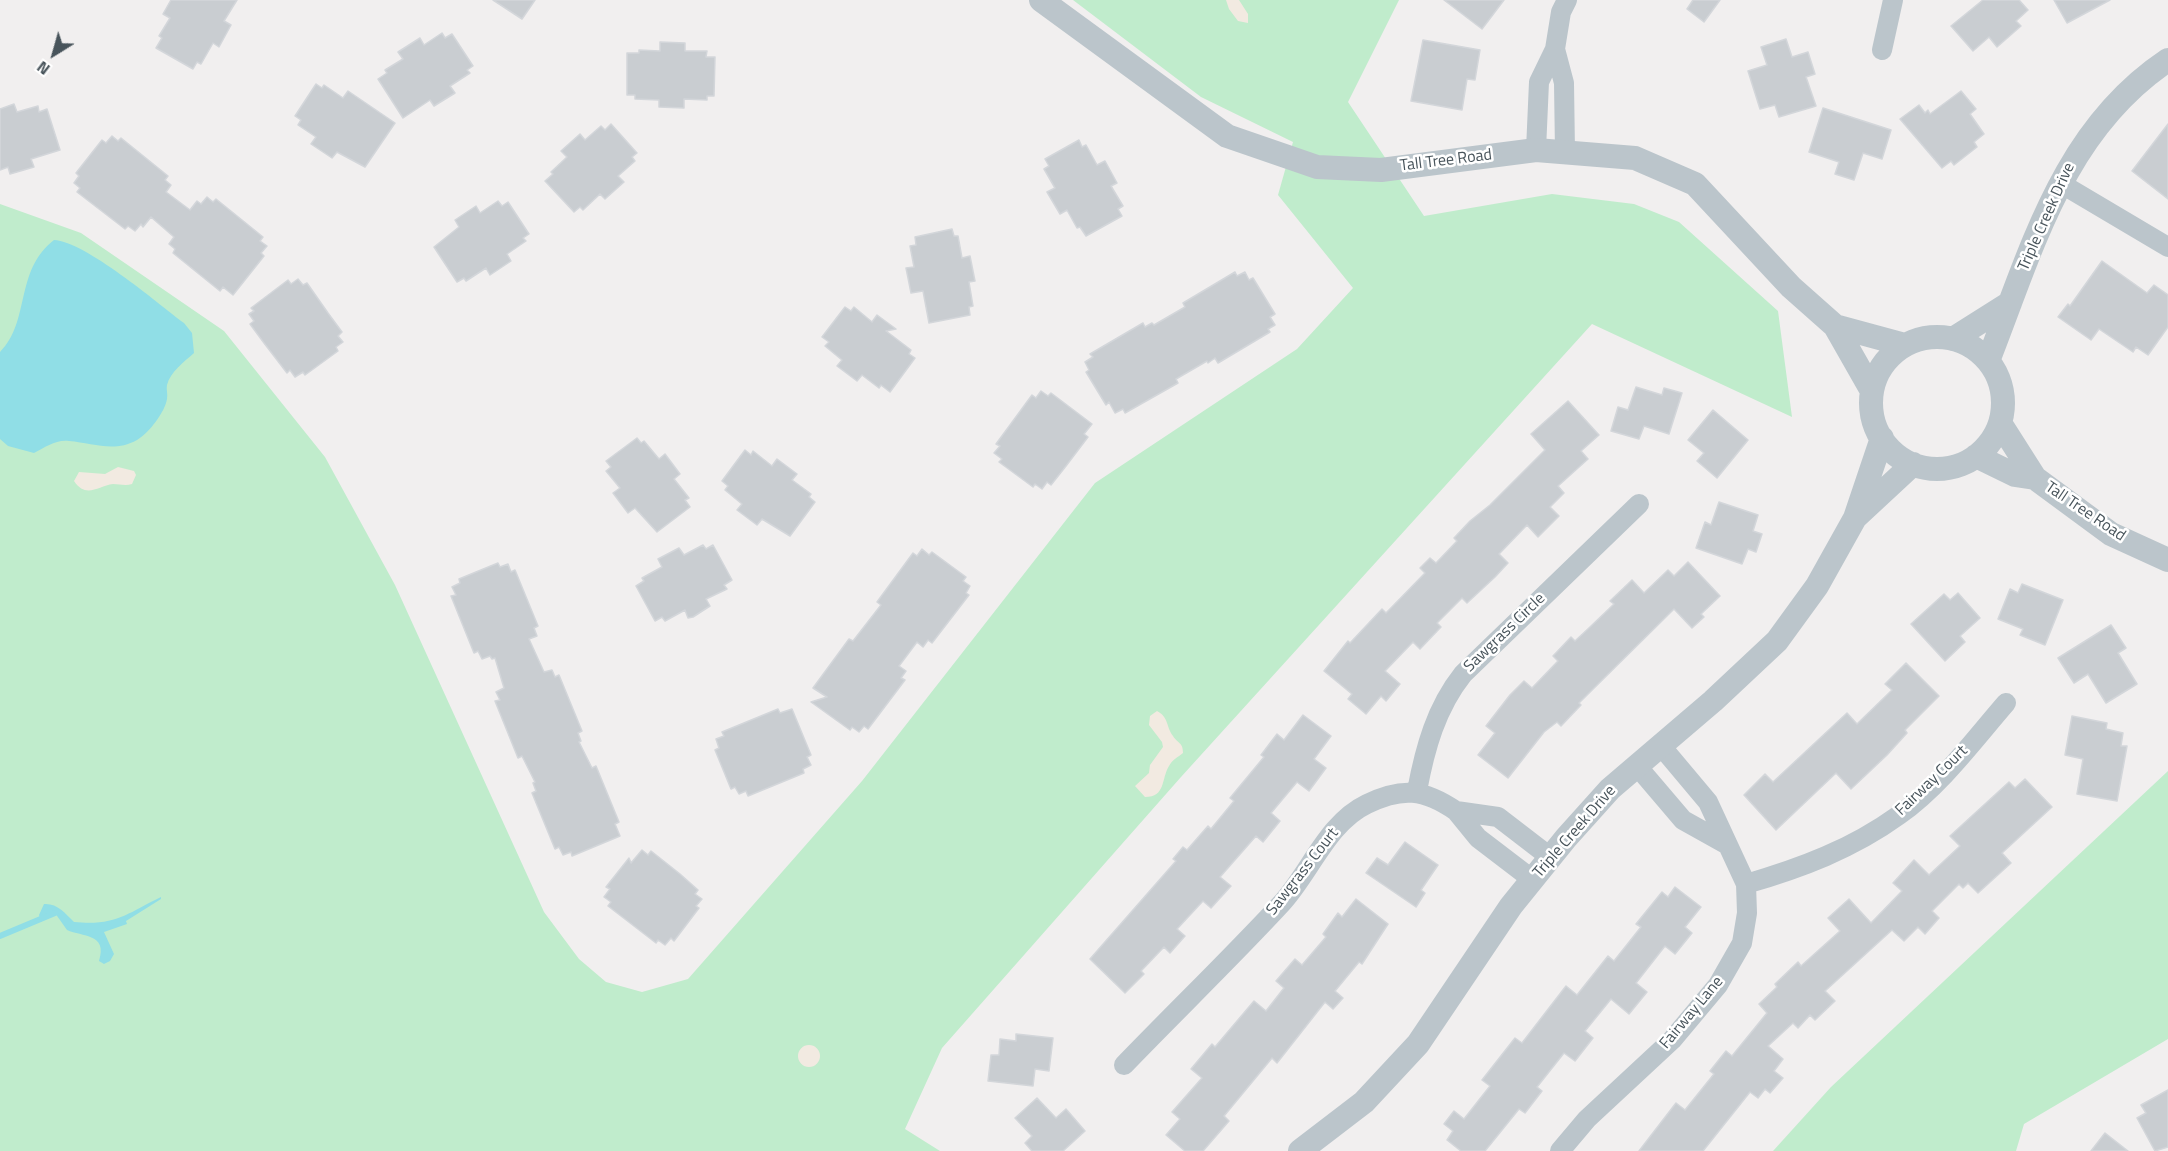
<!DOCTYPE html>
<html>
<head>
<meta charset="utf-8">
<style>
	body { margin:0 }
	#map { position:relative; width:2168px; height:1151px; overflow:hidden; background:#f1efef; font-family:"Titillium Web",sans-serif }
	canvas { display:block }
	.north { position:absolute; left:24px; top:24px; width:60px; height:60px; -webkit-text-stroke:4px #fff; paint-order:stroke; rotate:217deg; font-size:16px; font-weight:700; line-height:24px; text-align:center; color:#48545b }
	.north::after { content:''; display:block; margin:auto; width:21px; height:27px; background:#48545b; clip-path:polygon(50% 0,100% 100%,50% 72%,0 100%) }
</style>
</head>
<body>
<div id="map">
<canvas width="2168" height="1151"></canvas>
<div class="north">N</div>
</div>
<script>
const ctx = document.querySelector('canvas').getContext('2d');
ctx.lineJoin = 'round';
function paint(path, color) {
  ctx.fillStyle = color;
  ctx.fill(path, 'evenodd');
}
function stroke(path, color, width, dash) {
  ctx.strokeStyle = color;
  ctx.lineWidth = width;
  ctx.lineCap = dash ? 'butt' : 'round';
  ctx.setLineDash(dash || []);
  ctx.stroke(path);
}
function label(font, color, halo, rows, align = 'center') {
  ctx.font = font + ' "Titillium Web",sans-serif';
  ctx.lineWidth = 5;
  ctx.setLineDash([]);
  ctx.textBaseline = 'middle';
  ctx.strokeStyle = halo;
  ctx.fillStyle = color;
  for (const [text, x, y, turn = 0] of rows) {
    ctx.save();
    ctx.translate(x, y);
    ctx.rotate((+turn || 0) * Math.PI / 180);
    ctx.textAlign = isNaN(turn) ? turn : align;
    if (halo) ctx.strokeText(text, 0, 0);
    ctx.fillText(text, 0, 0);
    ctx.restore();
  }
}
paint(new Path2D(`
	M1073 0H1399L1348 102 1424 216 1552 194 1634 204 1679 222 1778 311 1792 417 1592 324 1181 777 942 1048 905 1129 940 1151H0V204L81 233 224 331 325 457 395 585 544 912 579 959 606 982 642 992 688 979 862 781 1095 483 1297 349 1353 288 1278 195 1293 142 1201 97Z
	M2168 771V1039L2024 1124 2016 1151H1773L1831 1087Z`), '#c0eccc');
paint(new Path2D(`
	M1226 0H1239L1248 14V23L1238 21 1229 9Z
	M118 467 134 471 136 475 132 484C125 486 120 484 113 484 98 486 86 499 74 481L79 472 105 474Z
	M1157 711C1169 717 1166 727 1173 736 1178 744 1183 742 1183 753 1178 757 1172 760 1169 766 1161 779 1166 797 1145 797L1135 786 1149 773 1150 765 1163 747 1162 742 1149 725 1150 716Z
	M798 1056a11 11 0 1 1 22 0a11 11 0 1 1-22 0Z`), '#f2eae1');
paint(new Path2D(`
	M54 240C86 242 156 302 184 323L192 333 194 353C185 361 170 372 167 385 166 389 168 394 167 399 165 412 149 433 137 440 114 453 93 443 69 441 57 439 45 447 34 453L8 446 0 439V352C31 321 14 271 54 240Z
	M161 897V899L126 921 127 924 104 932 114 954 110 961 104 964 99 961C108 933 82 937 67 930L55 913H49L41 922 39 915 44 904C57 903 65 913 74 922 116 926 126 914 161 897Z`), '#90dee6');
stroke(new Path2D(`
	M0 936 55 913`), '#90dee6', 6);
const building = new Path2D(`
	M171 0H237L224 21 231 25 219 47 213 43 201 64 197 62 193 69 156 48 162 38 159 36 170 18 163 14Z
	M493 0H535L522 19Z
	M1444 0H1504L1482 29Z
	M1693 0H1720L1704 22 1687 9Z
	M1983 0H2019L2028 10 2016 21 2021 26 1997 47 1989 37 1973 51 1951 26Z
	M2054 0H2110L2067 23Z
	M442 33 445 38 452 34 473 66 467 70 470 73 450 86 455 93 434 106 430 100 403 118 378 79 387 73 385 70 403 59 398 52 420 38 424 45Z
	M1786 39 1792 57 1808 52 1815 74 1806 77 1816 106 1779 117 1775 105 1760 109 1748 71 1767 65 1761 47Z
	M1423 40 1480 50 1475 80 1467 79 1462 110 1411 101Z
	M660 42 685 43V51H707L706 57H715L714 96H707V100L684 99V108L659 107V100L635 99V95H627V53H639V50L660 51Z
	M316 84 322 88 324 85 343 98 348 91 395 123 365 167 337 152 332 158 311 144 316 137 298 125 301 120 295 116Z
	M1961 91 1976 109 1970 114 1984 134 1974 142 1977 147 1954 165 1951 161 1942 168 1900 119 1919 105 1925 113 1928 110 1930 114Z
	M14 104 17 112 38 106 39 112 47 109 60 150 31 159 34 167 10 174 8 167 0 170V109Z
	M1823 108 1891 130 1882 159 1863 153 1854 180 1835 174 1839 162 1809 152Z
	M611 124 637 153 632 157 635 161 618 176 624 182 605 199 600 194 583 210 580 207 574 212 545 181 553 174 551 172 567 157 561 151 580 134 585 140 601 126 605 130Z
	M2168 124V199L2132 171Z
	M112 136 118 141 121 138 168 176 165 180 171 185 166 192 190 210 197 201 201 204 207 197 213 202 216 199 263 237 260 241 267 246 261 253 264 256 233 295 223 287 220 291 173 253 175 249 169 244 174 237 151 217 143 227 141 224 135 231 128 226 125 229 77 192 80 188 74 183 79 176 76 173 102 140 106 143Z
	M1079 140 1082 147 1086 145 1097 165 1105 161 1117 183 1111 186 1123 206 1118 209 1122 216 1086 236 1080 227 1077 228 1067 210 1060 214 1047 192 1055 188 1044 169 1049 166 1045 159Z
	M498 201 502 206 508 202 529 234 523 238 526 241 507 254 511 261 490 275 486 268 466 281 464 278 457 282 434 247 459 227 455 220 476 206 480 213Z
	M952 229 954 236H958L962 258 970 256 975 281 969 282 973 306 969 307 970 315 929 323 923 291 911 293 906 268 914 267 910 246 916 245 915 237Z
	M2102 261 2147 293 2154 285 2168 295V327L2148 355 2136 347 2133 352 2099 329 2091 340 2058 317 2068 304 2070 306Z
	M1235 272 1237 276 1245 272 1249 280 1253 278 1275 314 1270 317 1275 325 1268 329 1270 332 1218 363 1215 358 1208 363 1207 361 1176 379 1178 383 1125 413 1123 409 1115 413 1109 402 1106 405 1086 372 1089 370 1085 362 1093 357 1090 354 1143 323 1145 327 1152 323 1154 325 1185 307 1183 303Z
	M298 279 303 285 307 283 328 313 342 332 338 336 343 342 336 347 338 351 305 375 303 372 295 377 290 370 287 373 264 343 250 324 254 321 249 314 254 311 251 308 288 280 291 284Z
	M845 307 851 311 854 307 872 322 877 315 896 329 886 331 911 350 909 354 915 358 890 392 881 385 879 388 862 375 857 381 837 366 842 360 825 346 829 342 822 337Z
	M1636 387 1662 395 1664 388 1682 393 1669 434 1644 426 1639 439 1611 431 1618 407 1628 410Z
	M1041 391 1048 396 1051 393 1092 424 1084 434 1088 437 1066 466 1051 485 1047 482 1042 489 1035 484 1033 487 999 462 1002 459 994 453 1000 446 996 444 1010 425 1032 395 1036 398Z
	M1568 401 1599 435 1581 451 1588 459 1558 486 1564 493 1550 507 1559 516 1538 537 1527 525 1499 554 1508 563 1495 577 1467 603 1462 598 1437 623 1441 627 1420 649 1413 642 1385 671 1400 684 1386 701 1381 696 1366 714 1348 699 1352 694 1324 671 1348 641 1350 643 1382 609 1386 613 1425 573 1420 568 1430 558 1436 563 1457 541 1454 538 1470 521 1490 505 1545 450 1531 434Z
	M1713 410 1748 440 1717 478 1697 461 1704 453 1688 440Z
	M637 438 641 443 644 441 659 459 665 454 680 474 674 479 689 498 685 500 690 507 657 532 635 508 628 513 613 493 620 488 606 471 611 467 606 461Z
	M745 450 751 455 753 451 772 466 777 459 797 474 792 480 811 494 809 497 815 502 790 536 762 519 757 525 737 510 742 504 725 490 728 486 722 481Z
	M1719 502 1758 515 1753 531 1762 534 1756 552 1748 549 1742 564 1696 548 1705 522 1711 525Z
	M703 545 706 549 713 545 732 580 724 585 727 589 706 599 710 606 693 617 688 618 685 610 665 621 662 617 655 621 636 586 644 581 642 578 662 567 658 559 679 548 684 555Z
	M922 549 929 555 932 552 966 577 963 581 970 586 966 593 969 595 932 643 928 640 923 647 917 642 899 666 906 671 901 678 905 680 868 729 864 726 859 732 852 727 850 730 811 702 827 697 813 688 849 639 853 641 881 605 877 602 913 553 917 556Z
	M1688 562 1720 596 1701 614 1704 617 1692 628 1674 609 1579 703 1581 705 1561 726 1557 722 1544 732 1508 778 1478 755 1495 733 1486 726 1510 695 1524 681 1532 688 1558 661 1553 656 1571 637 1575 641 1590 627 1614 604 1610 601 1632 580 1644 593 1668 570 1674 576Z
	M498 563 500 567 508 564 511 572 515 570 538 626 534 628 537 636 529 639 544 672 552 670 555 677 559 675 582 731 578 733 581 741 579 742 592 768 596 766 619 822 615 824 620 836 572 856 571 852 563 855 559 847 555 849 532 793 536 791 533 783 535 782 522 756 518 758 495 701 500 700 496 692 504 688 495 658 492 659 490 656 482 659 478 651 474 653 451 596 456 595 452 587 460 583 459 579Z
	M2022 584 2063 600 2045 645 2020 635 2023 629 1998 619 2010 589 2018 593Z
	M1958 593 1980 618 1960 636 1965 642 1945 661 1911 624 1944 594 1950 600Z
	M2111 625 2126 648 2118 653 2137 684 2106 703 2088 674 2074 683 2058 658Z
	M1906 663 1939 696 1905 730 1907 733 1887 755 1851 789 1836 773 1776 830 1744 795 1765 774 1773 782 1847 713 1857 724 1892 690 1885 684Z
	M778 709 780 713 792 709 811 755 807 757 811 765 803 769 804 773 748 796 746 791 739 794 735 787 731 789 715 750 719 748 716 739 724 736 722 732Z
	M1303 715 1331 736 1314 759 1326 768 1309 791 1297 782 1271 813 1280 821 1263 842 1256 836 1220 877 1231 886 1211 908 1203 901 1177 929 1185 936 1170 953 1164 947 1141 971 1144 974 1125 993 1090 959 1176 861 1173 859 1183 847 1187 850 1208 826 1211 829 1234 801 1230 798 1264 757 1261 755 1277 734 1284 740Z
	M2072 716 2107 723 2106 729 2123 733 2121 746H2127L2117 801 2077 794 2083 759 2065 755Z
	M2025 779 2052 807 2002 853 2011 863 1978 893 1968 883 1963 888 1959 884 1932 911 1939 918 1925 934 1918 927 1904 941 1892 930 1825 991 1835 1001 1815 1020 1810 1015 1798 1028 1793 1023 1768 1046 1783 1059 1774 1071 1783 1078 1770 1093 1765 1089 1758 1098 1750 1092 1703 1151H1639L1676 1103 1685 1110 1714 1074 1710 1071 1726 1051 1732 1056 1767 1013 1759 1004 1777 987 1775 984 1798 962 1801 966 1840 931 1828 918 1849 899 1871 923 1902 891 1893 883 1914 860 1929 875 1960 846 1950 836 2009 782 2015 788Z
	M1405 842 1438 865 1421 890 1425 893 1416 907 1366 873 1377 858 1388 865Z
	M642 850 648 855 651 851 680 874 698 890 695 894 702 899 696 906 699 908 674 941 671 938 665 945 658 940 656 943 608 906 611 902 604 897 610 889 606 887 629 858 631 863Z
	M1675 887 1701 907 1685 927 1692 933 1675 954 1665 946 1636 983 1647 992 1629 1014 1611 999 1585 1031 1593 1038 1575 1061 1564 1053 1537 1087 1542 1091 1525 1113 1519 1109 1485 1151H1461L1447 1140 1453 1131 1444 1124 1454 1111 1464 1119 1490 1086 1482 1080 1515 1038 1522 1043 1566 986 1577 995 1608 956 1614 961 1641 927 1636 924 1662 892 1668 897Z
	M1356 899 1388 924 1362 964 1359 962 1335 991 1343 998 1333 1009 1325 1002 1277 1063 1272 1058 1224 1116 1229 1121 1203 1151H1185L1166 1135 1180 1119 1172 1112 1202 1078 1191 1069 1212 1044 1215 1047 1254 1001 1266 1011 1284 988 1276 981 1295 959 1302 965 1326 937 1323 934 1338 913 1342 917Z
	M1016 1034 1053 1038 1049 1071 1035 1069 1033 1086 988 1081 991 1055H999L1000 1039 1016 1041Z
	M2168 1090V1147L2155 1151 2137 1118 2146 1113 2141 1105Z
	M1037 1098 1056 1118 1066 1109 1085 1131 1063 1151H1032L1025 1143 1032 1136 1015 1118Z
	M2105 1133 2128 1151H2091Z`);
paint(building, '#c9cdd1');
stroke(building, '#d3d6da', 1.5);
stroke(new Path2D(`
	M1555 49 1564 83 1565 152
	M1882 50 1893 0
	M1536 150 1539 82 1555 49 1561 12 1567 0
	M2060 183 2168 247
	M1637 766 1683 820 1726 844
	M1417 791C1425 748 1436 708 1463 674L1639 504
	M1533 880 1478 838 1456 811 1498 817 1550 857
	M1746 884C1801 868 1852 849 1899 815 1941 785 1973 741 2006 703
	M1124 1065C1176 1011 1230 959 1281 904 1310 873 1327 823 1367 804 1402 787 1424 789 1456 811
	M1560 1151 1587 1119 1672 1040 1718 985 1742 943 1747 913 1746 884 1708 802 1661 746`), '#bbc5cb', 20);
stroke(new Path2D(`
	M1041 0 1227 136 1317 167 1381 170 1536 150 1635 158 1695 184 1791 287 1835 326 1872 391
	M1835 326 1905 345
	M1871 403a66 66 0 1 1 132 0a66 66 0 1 1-132 0Z
	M1953 339 2010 303
	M1988 361C2032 249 2063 130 2168 60
	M2000 423 2035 478
	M1976 456 2015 475 2035 478 2111 534 2168 560
	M1857 516 1913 464
	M1300 1151 1364 1102 1418 1044 1511 906 1566 838 1610 789 1713 701 1777 641 1817 586 1855 518 1882 438`), '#bbc5cb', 24);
label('16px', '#48545b', '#fff', [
	["Tall Tree Road",1446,161,-7],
	["Triple Creek Drive",2047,217,-66],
	["Tall Tree Road",2085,512,34],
	["Sawgrass Circle",1505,633,-44],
	["Fairway Court",1932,781,-44],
	["Triple Creek Drive",1575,832,-49],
	["Sawgrass Court",1303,872,-52],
	["Fairway Lane",1692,1013,-50]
]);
</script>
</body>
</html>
